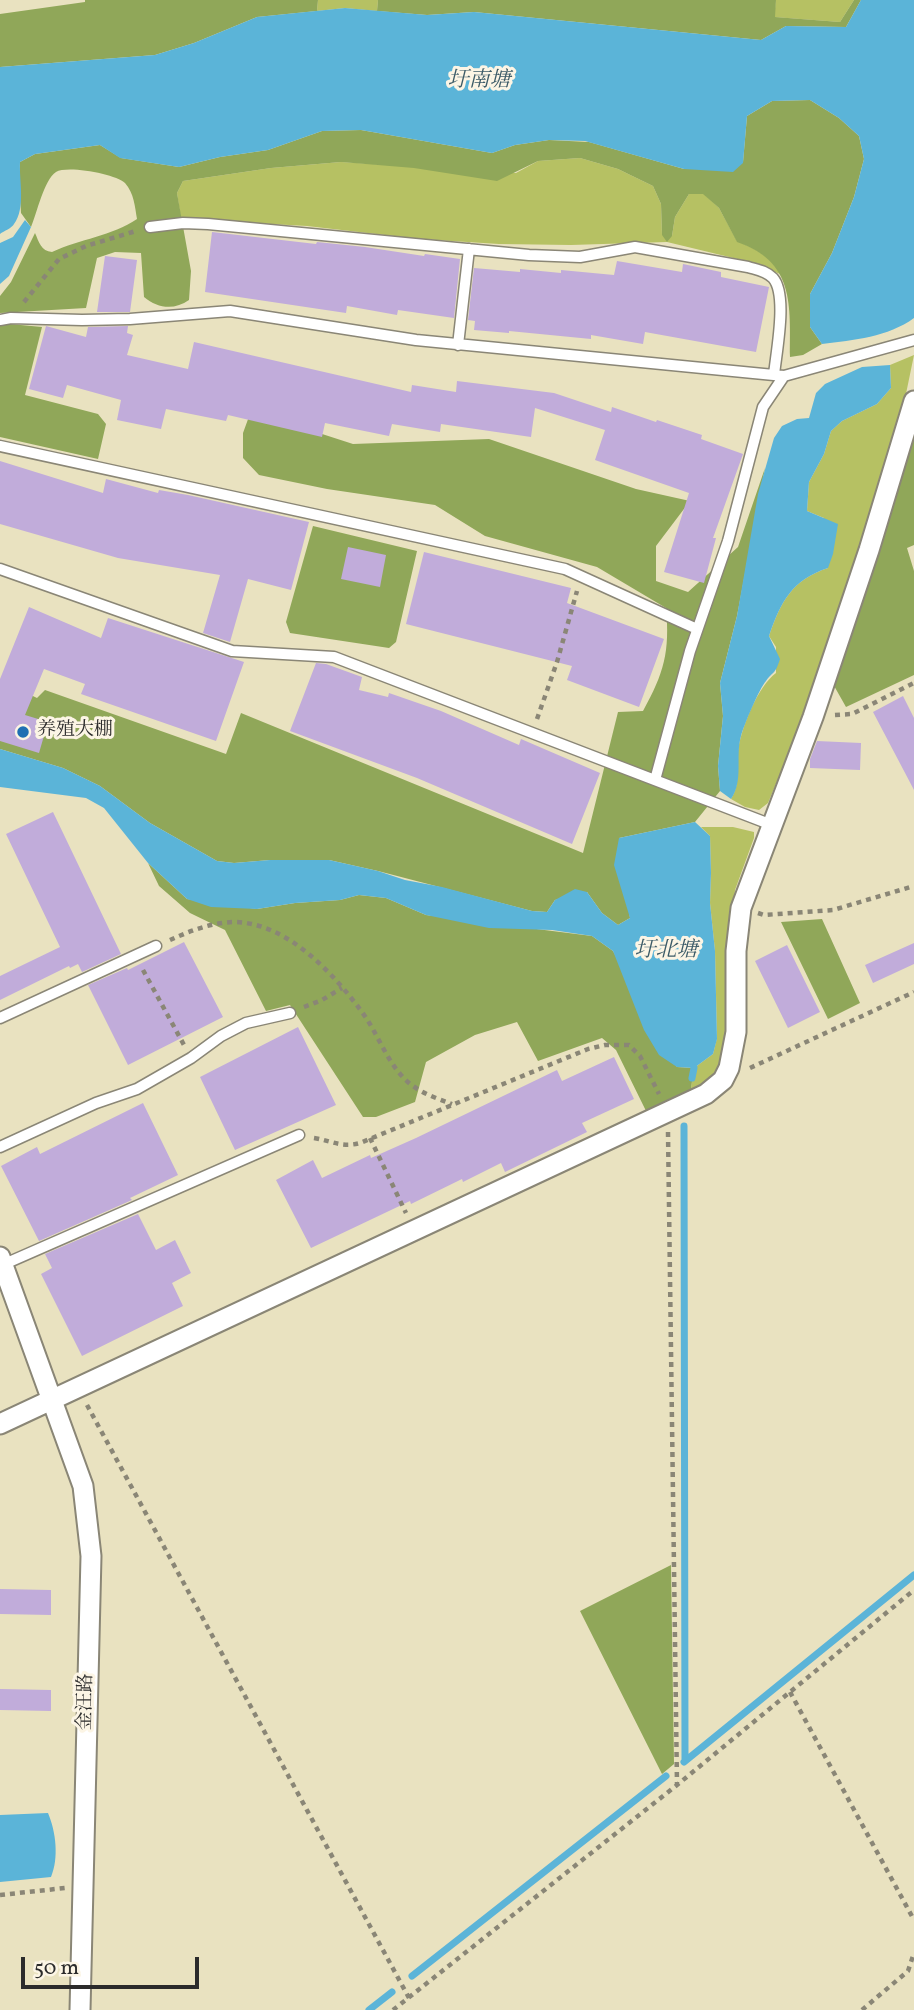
<!DOCTYPE html>
<html>
<head>
<meta charset="utf-8">
<style>
	body { margin:0 }
	#map { position:relative; width:914px; height:2010px; overflow:hidden; background:#e9e2c0; font-family:Vollkorn,serif }
	canvas { display:block }
	.scale { position:absolute; left:21px; top:1957px; width:178px; height:32px; box-sizing:border-box; border:4px solid #2b2b2b; border-top:0; padding-left:9px; font-size:21px; line-height:24px; white-space:nowrap; color:#2b2b2b; -webkit-text-stroke:5px #fcf5e5; paint-order:stroke }
</style>
</head>
<body>
<div id="map">
<canvas width="914" height="2010"></canvas>
<div class="scale">50 m</div>
</div>
<script>
const ctx = document.querySelector('canvas').getContext('2d');
ctx.lineJoin = 'round';
function paint(path, color) {
  ctx.fillStyle = color;
  ctx.fill(path, 'evenodd');
}
function stroke(path, color, width, dash) {
  ctx.strokeStyle = color;
  ctx.lineWidth = width;
  ctx.lineCap = dash ? 'butt' : 'round';
  ctx.setLineDash(dash || []);
  ctx.stroke(path);
}
function label(font, color, halo, rows, align = 'center') {
  ctx.font = font + ' Vollkorn,"Noto Serif SC",serif';
  ctx.lineWidth = 6;
  ctx.setLineDash([]);
  ctx.textBaseline = 'middle';
  ctx.strokeStyle = halo;
  ctx.fillStyle = color;
  for (const [text, x, y, turn = 0] of rows) {
    ctx.save();
    ctx.translate(x, y);
    ctx.rotate((+turn || 0) * Math.PI / 180);
    ctx.textAlign = isNaN(turn) ? turn : align;
    if (halo) ctx.strokeText(text, 0, 0);
    ctx.fillText(text, 0, 0);
    ctx.restore();
  }
}
paint(new Path2D(`
	M318 0H378L377 11 345 8 317 11Z
	M776 0H854L840 22 774 17Z
	M580 158 618 169 653 186 661 204 662 235 672 236 675 217 689 194 703 193 719 208 737 241C752 247 774 258 780 274L750 262 667 242 571 245 499 244 420 239 307 226 181 219 177 193 183 181 271 168 341 162 516 173 538 161Z
	M914 355 901 418 842 610 807 709 768 803 759 810 745 807 731 799C741 783 736 768 738 751 741 728 758 686 776 673V647L769 636C781 601 792 580 828 568L824 518 807 511 809 482 824 454 831 431 842 421 877 404 891 388 890 365Z
	M701 827H733L754 832V838L735 890 724 1056 709 1083 690 1095 694 1068 713 1054 717 1038 715 951 710 903 711 873 710 836Z`), '#b6c163');
paint(new Path2D(`
	M85 0H318L317 11 257 17 194 43 155 55 0 67V14L85 2Z
	M378 0H776L775 17 840 22 854 0H861L846 27 786 26 761 40 474 12 427 15 377 11Z
	M810 100 839 118 859 136 864 159 854 197 832 253 810 294V327L822 344 803 355 790 357C790 305 795 262 737 242L719 208 703 194H689L675 217 672 236 667 242 662 235 661 204 653 186 618 169 580 158 538 161 497 181 414 168 341 162 271 168 183 181 177 193 191 271 189 300C175 310 158 309 144 297L141 253 115 252 97 258 86 308 0 313V296L11 282 35 233C39 242 41 251 52 252 80 239 112 236 137 219 135 207 134 193 125 183 116 174 67 165 56 172 44 180 37 213 31 227L21 213 19 179 20 162 35 154 100 145 121 158 179 167 220 157 268 150 322 131 361 130 492 153 515 145 549 140 589 142 684 169 743 162 747 116 772 101Z
	M10 324 42 327 25 395 98 414 106 424 98 459 0 437V326Z
	M251 411 353 444 489 439 636 489 690 501 656 546V581L688 592 738 547 765 468 737 616 720 683 723 716 718 766 720 791 695 822 619 838 630 918 618 925 602 913 587 892 555 900 547 912 532 911 378 871 329 860H270L234 863 217 861 150 823 100 786 63 768 0 749V680L37 698 45 690 226 754 241 713 583 853 618 712 643 711C664 673 670 652 666 608L597 567 485 536 435 505 327 489 259 475 243 458V433Z
	M914 419V545L907 548 914 571V675L846 707 833 684Z
	M313 526 417 551 396 642 389 648 290 633 286 622Z
	M148 863 187 899 257 909 295 903 340 900 359 895 386 898 426 915 592 936 613 951 677 1067 694 1068 690 1095 648 1115 616 1050 602 1038 538 1061 517 1022 475 1035 426 1062 415 1102 376 1117H363L290 1005 266 1011 225 930 190 913 159 886Z
	M822 919 860 1003 828 1019 781 922Z
	M671 1565 674 1764 662 1774 580 1611Z`), '#90a759');
paint(new Path2D(`
	M861 0H914V318C888 337 854 340 822 344L810 327V294L832 253 854 197 864 159 859 136 839 118 810 100 772 101 747 116 743 163 733 172 684 169 585 141 549 140 515 145 492 153 361 130 322 131 268 150 220 157 179 167 120 158 100 145 35 154 20 162C19 181 26 208 14 224 12 228 4 231 0 234V67L155 55 194 43 257 17 345 8 427 15 474 12 761 40 786 26 846 27Z
	M25 220 31 227 9 276 0 284V243L13 237Z
	M890 365 891 388 877 404 842 421 831 431 824 454 809 482 807 511 838 524 833 554 828 568C792 580 781 601 769 636L780 659C775 675 774 670 766 681 759 689 744 725 741 736 735 757 744 780 731 799L720 791 718 766 723 716 720 683 737 616 758 494 774 438 782 426 797 419 809 418 816 393 825 384 862 367Z
	M0 749 63 768 100 786 150 823 217 861 234 863 270 860H329L378 871 405 880 442 887 532 911 547 912 555 900 575 889 587 892 602 913 618 925 630 918 614 865 619 838 695 822 710 836 711 873 710 903 715 951 717 1039 713 1054 694 1068 677 1067 659 1055 644 1030 613 951 592 936 552 930 489 928 426 915 386 898 359 895 340 900 295 903 257 909 211 907 187 899 148 863 104 808 86 798 0 787Z
	M48 1813C56 1832 59 1858 51 1877L0 1882V1815Z`), '#5bb4d8');
stroke(new Path2D(`
	M692 1078 694 1068
	M684 1126 685 1761
	M684 1762 914 1575
	M412 1976 666 1776
	M369 2010 392 1992`), '#5bb4d8', 7);
paint(new Path2D(`
	M212 232 316 244 317 242 365 247 424 256 425 254 460 259 454 318 398 310 397 315 347 306 346 313 205 292Z
	M105 256 137 260 130 312H97Z
	M617 261 682 272 683 264 721 272V277L769 287 756 352 645 332 643 344 591 335V339L509 331V333L474 330 475 321 468 320 474 268 520 272V269L561 273V270L614 275Z
	M46 326 86 337 88 327 128 326 127 333 133 335 127 355 188 369 194 342 411 392 412 385 456 392 457 381 554 393 611 412 612 407 656 422 657 420 702 435 701 439 743 454 713 538H716L704 583 664 572 689 493 595 460 605 430 535 408 531 437 441 424 440 432 392 424 389 436 325 423 322 437 228 415 226 421 166 409 161 429 117 420 121 400 67 385 63 398 29 389Z
	M0 461 103 493 106 479 158 493 159 490 188 495 309 522 291 590 248 579 230 642 203 633 220 575 118 558 0 524Z
	M348 547 386 555 380 587 341 579Z
	M424 552 571 588 567 603 664 639 639 707 567 680 572 666 406 624Z
	M29 607 101 638 108 618 244 662 216 741 81 694 85 684 44 669 25 715 48 722 39 753 0 741V679Z
	M316 663 326 664 362 677 359 690 388 697 389 693 441 711 519 745 521 739 600 773 572 844 417 778 290 731Z
	M903 696 914 718V790L873 712Z
	M817 741 861 743 860 770 810 768V759Z
	M53 812 121 954 82 972 78 964 70 968 69 966 0 1000V976L60 947 6 834Z
	M184 942 223 1017 128 1065 88 985 127 968 128 970Z
	M914 943V964L873 983 865 965Z
	M787 945 820 1012 788 1028 755 961Z
	M298 1027 336 1105 235 1150 200 1077Z
	M614 1057 634 1099 582 1123 587 1132 505 1172 501 1163 463 1182 462 1179 411 1204 410 1201 311 1248 276 1180 313 1160 322 1178 370 1155 371 1158 416 1138 557 1070 562 1081Z
	M143 1103 178 1175 130 1198 132 1200 39 1241 1 1166 37 1147 40 1154Z
	M138 1214 156 1250 175 1240 191 1273 172 1283 183 1306 82 1356 41 1274 52 1268 45 1254Z
	M0 1589 51 1590V1615L0 1614Z
	M0 1689 51 1690V1711L0 1710Z`), '#c1acda');
const service = new Path2D(`
	M150 227 183 223 208 224 529 255 580 257 635 247 748 267C758 270 766 271 773 278 788 295 776 353 774 375
	M0 320 11 318 82 320 130 319 230 311 416 340 784 376 914 340
	M458 345 469 249
	M0 446 565 569 697 629
	M0 569 232 651 334 657 772 825
	M655 780 690 651 728 541 763 407 784 376
	M0 1018 156 946
	M0 1147 96 1103 137 1089 191 1058 221 1036 246 1023 290 1013
	M0 1266 299 1135`);
const minor = new Path2D(`
	M0 1257 83 1486 91 1556 80 2010
	M0 1424 706 1094 723 1080 729 1068 736 1032V951L741 908 813 717 869 550 914 401`);
stroke(service, '#8a8676', 13);
stroke(minor, '#8a8676', 23);
stroke(new Path2D(`
	M24 302 59 259 86 246 136 231
	M835 715 852 714 914 683
	M537 719 557 662 577 591
	M758 913 764 915 833 910 914 886
	M170 940C190 931 212 922 236 922 288 924 333 973 362 1012 379 1035 387 1064 409 1083 421 1093 438 1099 452 1104
	M143 970 184 1045
	M304 1007 322 1000 342 988
	M750 1068 914 992
	M668 1132 677 1785
	M314 1138C332 1141 342 1148 360 1143L588 1049 605 1045H629L640 1056 659 1094
	M370 1138 406 1213
	M87 1405 409 1998
	M790 1692 914 1920
	M0 1895 65 1888
	M393 2010 677 1785 914 1590
	M862 2010 908 1971 914 1953`), '#8a8676', 4.5, [5, 5]);
stroke(service, '#fff', 10);
stroke(minor, '#fff', 19);
for (const [x, y, r, color] of [
	[23,732,7,"#1f6fb2"]
]) {
  const dot = new Path2D();
  dot.arc(x, y, r, 0, 2 * Math.PI);
  ctx.fillStyle = color;
  ctx.fill(dot);
  stroke(dot, '#fcf5e5', 2.5);
}
label('19px', '#2b2b2b', '#fcf5e5', [
	["养殖大棚",37,732]
], 'left');
label('19px', '#2b2b2b', '#fcf5e5', [
	["金汪路",87,1702,-89]
]);
label('italic 21px', '#3c5b68', '#fcf5e5', [
	["圩南塘",479,82],
	["圩北塘",666,952]
]);
</script>
</body>
</html>
